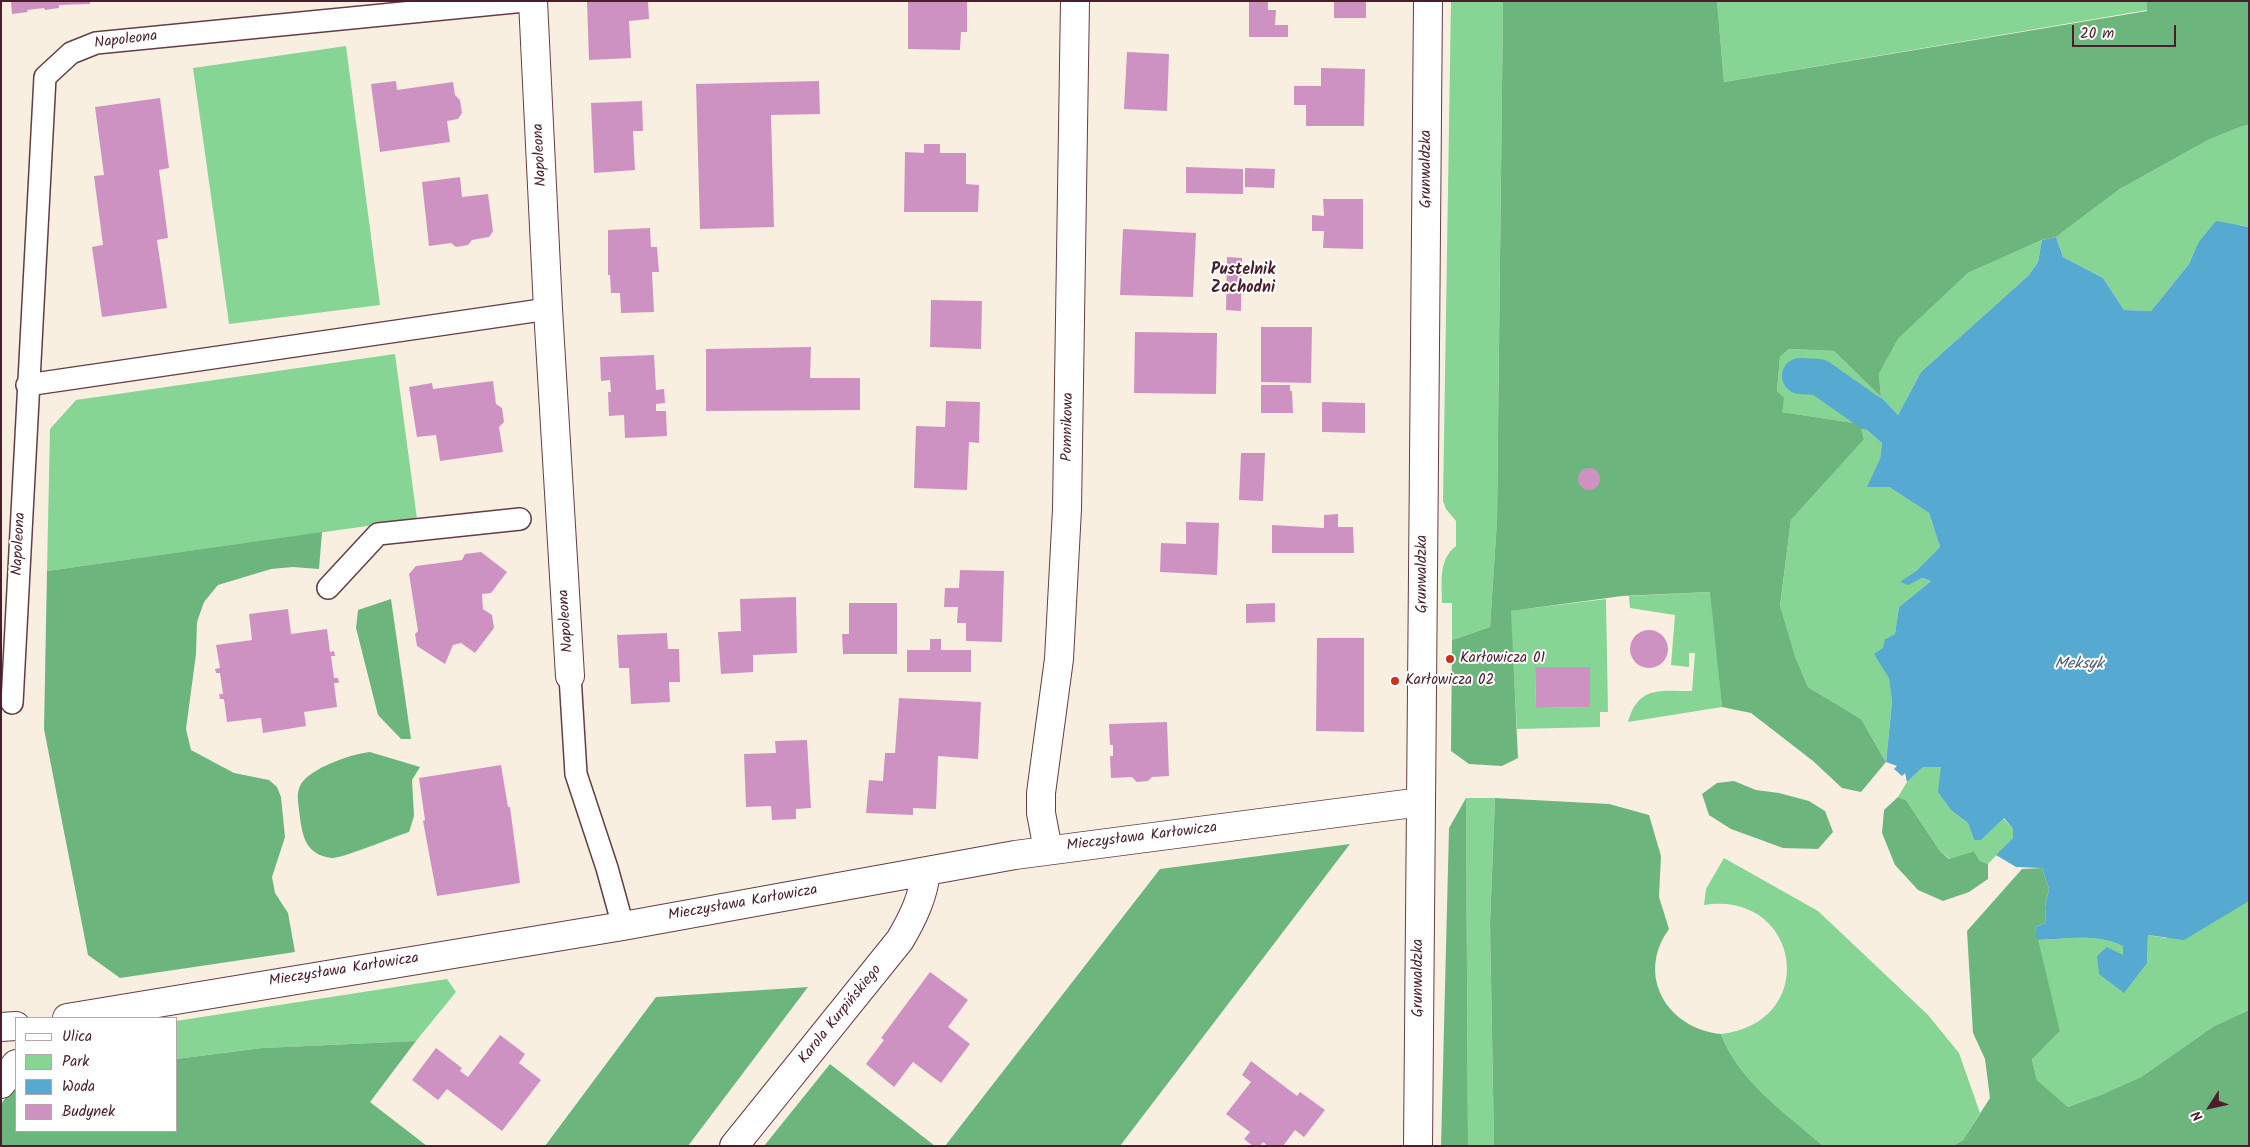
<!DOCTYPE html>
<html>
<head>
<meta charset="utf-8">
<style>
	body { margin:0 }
	#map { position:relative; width:2250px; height:1147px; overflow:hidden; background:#f9efe1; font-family:Kalam,sans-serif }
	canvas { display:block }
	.frame { position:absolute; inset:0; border:2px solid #4a1f2b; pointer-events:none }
	.legend { position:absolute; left:15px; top:1017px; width:162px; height:115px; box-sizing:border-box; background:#fff; border:1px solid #b7a5aa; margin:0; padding:6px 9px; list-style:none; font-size:15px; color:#4a1f2b }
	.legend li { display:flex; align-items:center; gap:10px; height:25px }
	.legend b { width:25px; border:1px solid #b7a5aa }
	.north { position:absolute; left:2185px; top:1082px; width:50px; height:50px; -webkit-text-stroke:4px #fff; paint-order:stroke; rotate:235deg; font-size:14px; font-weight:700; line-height:20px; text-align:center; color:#4a1f2b }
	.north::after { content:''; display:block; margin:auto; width:18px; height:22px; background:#4a1f2b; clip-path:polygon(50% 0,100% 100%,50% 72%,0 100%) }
	.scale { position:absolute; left:2072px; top:25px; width:104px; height:22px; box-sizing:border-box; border:2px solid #4a1f2b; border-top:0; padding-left:6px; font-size:15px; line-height:18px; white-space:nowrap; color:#4a1f2b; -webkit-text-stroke:4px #fff; paint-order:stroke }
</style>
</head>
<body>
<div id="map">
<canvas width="2250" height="1147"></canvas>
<div class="frame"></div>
<ul class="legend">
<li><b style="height:6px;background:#fff"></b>Ulica</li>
<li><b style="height:14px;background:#86d594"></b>Park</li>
<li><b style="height:14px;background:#56a9d1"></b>Woda</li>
<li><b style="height:14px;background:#ce92c2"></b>Budynek</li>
</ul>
<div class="north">N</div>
<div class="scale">20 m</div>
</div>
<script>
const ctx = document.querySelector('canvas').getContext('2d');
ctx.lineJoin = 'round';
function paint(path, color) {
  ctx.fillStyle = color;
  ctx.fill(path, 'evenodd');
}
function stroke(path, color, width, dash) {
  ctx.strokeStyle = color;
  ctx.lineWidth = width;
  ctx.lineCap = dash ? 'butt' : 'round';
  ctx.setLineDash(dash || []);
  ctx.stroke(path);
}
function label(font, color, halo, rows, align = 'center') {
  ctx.font = font + ' Kalam,sans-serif';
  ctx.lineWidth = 4;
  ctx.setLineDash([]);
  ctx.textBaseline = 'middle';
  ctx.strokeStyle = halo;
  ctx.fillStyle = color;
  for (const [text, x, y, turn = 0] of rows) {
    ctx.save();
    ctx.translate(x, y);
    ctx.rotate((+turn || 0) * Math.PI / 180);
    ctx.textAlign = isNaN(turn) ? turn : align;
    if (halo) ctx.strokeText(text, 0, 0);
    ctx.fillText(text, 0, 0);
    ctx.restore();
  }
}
paint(new Path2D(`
	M1451 1H1503L1497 520 1490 627 1452 640V603H1442C1442 582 1438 560 1456 546V521L1446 509 1443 501Z
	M1717 1H2147V10L1724 82Z
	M346 46 380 305 229 324 193 68Z
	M2249 125V227L2240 225 2198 243 2189 264 2151 311 2124 310 2103 278 2063 257 2056 237 2120 189 2210 139 2243 126Z
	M2042 240 2038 262 2029 275 1921 372 1898 415 1881 397 1860 424 1882 443 1880 459 1889 487 1929 513 1940 547 1916 571 1901 582 1908 584 1922 578 1931 581 1899 607 1895 634 1885 639 1892 702 1886 762 1861 719 1808 687 1795 656 1780 607 1791 520 1864 438 1859 424 1782 412 1777 391 1780 357 1789 349 1834 351 1881 397 1879 374 1898 339 1968 273Z
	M395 354 417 519 47 571 50 429 76 400Z
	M1711 592 1722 707 1628 722C1638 685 1661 691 1692 691L1695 653H1689V667L1671 665 1675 615 1630 608 1629 596Z
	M1606 599 1608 712H1600V727L1517 729 1510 611ZM1535 667H1590V707L1536 708Z
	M1923 767H1941L1952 811 1968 823 1974 840H1981L2003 818 2013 829V838L1988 864 1980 861 1974 851 1950 859 1940 851 1906 800 1898 797 1907 782Z
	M1466 798H1495L1490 924 1494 1146H1468Z
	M1724 858 1818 911 1928 1015 1959 1053 1980 1113 1963 1140 1953 1146H1823C1787 1114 1738 1081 1721 1034 1821 1023 1801 890 1704 905L1706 889Z
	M2249 901V1010L2214 1026 2141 1077 2103 1094 2068 1107 2037 1080 2032 1058 2060 1031 2037 940C2066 939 2097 933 2124 946L2123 955 2097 956 2147 963 2148 935 2166 938Z
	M447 979 456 992 416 1041 262 1048 176 1059V1021Z`), '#86d594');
paint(new Path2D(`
	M1503 1H1717L1724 82 2147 11V1H2249V125L2243 126 2210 139 2120 189 2056 237 2042 240 1968 273 1898 339 1879 374 1881 397 1834 351 1789 349 1780 357 1777 391 1784 398 1782 412 1860 424 1864 439 1791 520 1780 606 1795 656 1808 687 1861 719 1886 762 1861 792 1842 788 1813 761 1751 713 1722 707 1710 592 1622 596 1511 611 1518 758 1502 766 1469 764 1451 751 1452 640 1490 627 1497 520Z
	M322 532 319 569 293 567 271 569 218 585 204 602 197 622 196 654 186 729 191 750 234 773 269 780 277 787 281 797 285 837 272 877 275 893 288 913 295 952 120 978 88 955 44 729 47 571Z
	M391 599 411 739H401L378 715 356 628 358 610Z
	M370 752 420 767 412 780 414 816 409 832C396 836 341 859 332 858 304 855 302 834 299 810 298 801 296 793 301 784 311 768 351 754 370 752Z
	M1734 781 1756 790 1779 793 1809 801 1825 811 1833 832 1818 849 1783 848 1731 829 1709 815 1702 794 1717 783Z
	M1898 797 1906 800 1940 851 1949 859 1974 851 1980 861 1988 864V879L1969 892 1943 901 1918 890 1895 865 1882 833 1884 810Z
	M1466 798 1468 1146H1441L1449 828Z
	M1495 798 1609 804 1649 815 1661 856 1659 897 1669 929C1635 976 1668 1029 1721 1034 1738 1081 1787 1114 1823 1146H1494L1490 924Z
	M1350 844 1120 1146H945L1160 869Z
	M2042 868 2049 889 2045 907 2046 923 2035 927 2060 1031 2032 1059 2037 1080 2068 1107 2103 1094 2141 1077 2214 1026 2249 1010V1146H1953L1963 1140 1990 1098 1985 1059 1973 1033 1967 931 2022 869Z
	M808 987 688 1146H545L656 997Z
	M416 1041 370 1102 427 1146H1V1104L16 1084V1131H176V1059L262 1048Z
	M830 1064 935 1146H764Z`), '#6cb67e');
paint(new Path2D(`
	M2216 221 2249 227V901L2184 940 2148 935 2147 963 2124 993 2099 974 2097 956 2107 947 2123 955V946C2097 933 2066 939 2037 940L2035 927 2046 923 2045 907 2049 889 2042 868 2016 867 1996 855 2013 838V829L2004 818 1981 840H1974L1968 823 1952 811 1938 792 1941 767H1923L1907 782 1905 773 1902 776 1894 769 1897 766 1886 762 1892 702 1889 678 1874 654 1883 648 1885 639 1895 634 1899 607 1931 581 1922 578 1908 585 1900 582 1916 571 1940 547 1929 513 1889 487H1867L1880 459 1882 443 1860 424 1881 397 1898 415 1921 372 2029 275 2038 262 2042 240 2056 237 2063 257 2103 278 2124 310 2151 311 2189 264 2198 243Z`), '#56a9d1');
stroke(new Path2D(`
	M1800 376 1819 377 1869 412`), '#56a9d1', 36);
paint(new Path2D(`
	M11 1H90V4L59 5V8L45 10 44 8 27 10 28 12 12 14Z
	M587 1H648L649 19 629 21 631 58 589 60Z
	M908 1 967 2V32H961L960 50 908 49Z
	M1249 1H1268V10H1276L1275 25H1288V37H1249Z
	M1334 1H1366V18H1334Z
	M1127 52 1169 54 1167 111 1124 109Z
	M1321 68 1365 69 1364 126H1306V105H1294V86H1321Z
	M396 81 397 90 453 82 455 95 460 100 462 113 458 119 447 121 450 142 380 152 371 84Z
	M819 81 820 114 771 115 774 227 700 229 696 84Z
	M160 98 169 168 159 170 168 238 157 240 167 308 102 317 92 247 103 245 94 176 104 175 95 107Z
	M642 101 643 131H633L635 170 594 173 591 103Z
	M924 144H940V153H966V184L979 185 978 212H904L905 152 924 153Z
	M1186 167 1243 169V194L1186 193Z
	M1245 168 1275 169 1274 188 1245 187Z
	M460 177 462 197 488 194 493 231 489 237 472 240 468 245 456 247 451 243 429 246 422 182Z
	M1323 199H1363V249L1323 248 1324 231H1312V215L1324 216Z
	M650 228 651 247H657L659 272H652L654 312 621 313 620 293H611L610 275H608V230Z
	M1123 229 1196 233 1193 297 1120 295Z
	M1227 257 1242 258 1241 311 1226 310Z
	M931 300 982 301 981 349 930 347Z
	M1261 327H1312L1311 383 1261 382Z
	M1135 332 1217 333 1216 394 1134 393Z
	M811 347 810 378H860V410L706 411V349Z
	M654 355 656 390 664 389 665 403 656 404V411H666L667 436 625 438 624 415 609 416 608 392H611L610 380 601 381 600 357Z
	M493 381 496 404 502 408 504 422 499 427 503 452 440 461 436 435 417 437 409 387 432 383 433 389Z
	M1261 385H1290V391H1292L1293 413H1261Z
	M946 401 980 402 979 443 969 442 967 490 914 488 916 426 945 427Z
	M1322 402 1365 403V433L1322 432Z
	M1241 453H1265L1263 501 1239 500Z
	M1578 479a11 11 0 1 1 22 0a11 11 0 1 1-22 0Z
	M1338 514V527H1353L1354 553H1272V525L1324 528V515Z
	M1186 522 1219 523 1217 575 1160 572 1161 543 1186 544Z
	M481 552 507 572 491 593 482 594 483 609 492 615 494 628 475 653 461 643 453 645 445 664 417 646 415 634 418 631 409 574 416 566 462 560 465 554Z
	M960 570 1004 571 1002 642 966 641V623H957L958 607H944L945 588H959Z
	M796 597 797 653 753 655V672L721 674 718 632 741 631 740 599Z
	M849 603H897V654H843L842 634H849Z
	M1275 603V622L1246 623V604Z
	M288 609 291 634 327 629 330 652 334 651 335 656H331L334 678H338L339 683H334L337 707 304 712 306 726 263 733 261 718 227 722 224 699H220L219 694H223L220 673H216L215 669 220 668 216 645 252 640 249 614Z
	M1630 649a19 19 0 1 1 38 0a19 19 0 1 1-38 0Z
	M667 633 668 649H679L680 682H669L670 702 631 704 629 668H619L617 635Z
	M1317 638H1364V732L1316 731Z
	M930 639H941V650H971V672H907V650H930Z
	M1535 667H1590V707L1536 708Z
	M899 698 981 702 978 759 938 756 936 809 913 808V815L866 813 869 780 883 781 885 753H895Z
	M1167 722 1169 776 1152 777 1148 781 1137 782 1132 777 1111 778 1110 756H1113V745H1110L1109 724Z
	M807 740 811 808 796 809V819L772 820 771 806 746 807 744 754 776 753 775 741Z
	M501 765 508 807H510L520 883 437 896 423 821 425 820 419 778Z
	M930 972 968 1000 948 1027 970 1044 941 1083 913 1062 894 1087 866 1064 884 1040 881 1038Z
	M500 1035 525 1054 519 1063 541 1080 502 1131 447 1089 438 1100 412 1080 436 1048 462 1068 460 1071 468 1077Z
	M1251 1061 1297 1096 1300 1092 1325 1110 1304 1137 1295 1130 1283 1146H1268L1263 1142 1260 1146H1253L1244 1139 1250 1132 1226 1114 1251 1082 1242 1075Z`), '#ce92c2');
const service = new Path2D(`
	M27 385 548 309
	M328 588 378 534 520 519
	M570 676 576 774 607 868 623 926
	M12 703 45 77 71 53 96 43 525 1`);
const minor = new Path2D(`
	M533 1 548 309 570 676
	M1048 850 1041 813V793L1059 659 1067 509 1075 1
	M67 1018 623 926 1015 855 1421 802
	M1 1027 16 1026
	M1 1084 16 1064
	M734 1146 900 940C913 918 923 897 926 872
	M1418 1146 1428 1`);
stroke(service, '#643e46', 24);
stroke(minor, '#643e46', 30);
stroke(service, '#fff', 21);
stroke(minor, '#fff', 28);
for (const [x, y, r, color] of [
	[1450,659,5,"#c8321e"],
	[1395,681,5,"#c8321e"]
]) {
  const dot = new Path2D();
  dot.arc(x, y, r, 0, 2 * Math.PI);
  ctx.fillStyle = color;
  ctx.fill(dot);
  stroke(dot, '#fff', 2);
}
label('15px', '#4a1f2b', '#fff', [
	["Napoleona",126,41,-7],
	["Napoleona",541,155,-93],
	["Grunwaldzka",1427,169,-90],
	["Pomnikowa",1069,427,-89],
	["Napoleona",20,544,-87],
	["Grunwaldzka",1423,574,-90],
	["Napoleona",567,621,-94],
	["Mieczysława Karłowicza",1142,838,-7],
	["Mieczysława Karłowicza",743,904,-10],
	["Mieczysława Karłowicza",344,971,-9],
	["Grunwaldzka",1419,978,-90],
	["Karola Kurpińskiego",841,1015,-51]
]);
label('15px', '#4a1f2b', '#fff', [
	["Karłowicza 01",1460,659],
	["Karłowicza 02",1405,681]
], 'left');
label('bold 16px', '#4a1f2b', '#fff', [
	["Pustelnik",1243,271],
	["Zachodni",1243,289]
]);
label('italic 16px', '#4f5d76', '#fff', [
	["Meksyk",2079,665]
]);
</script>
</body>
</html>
